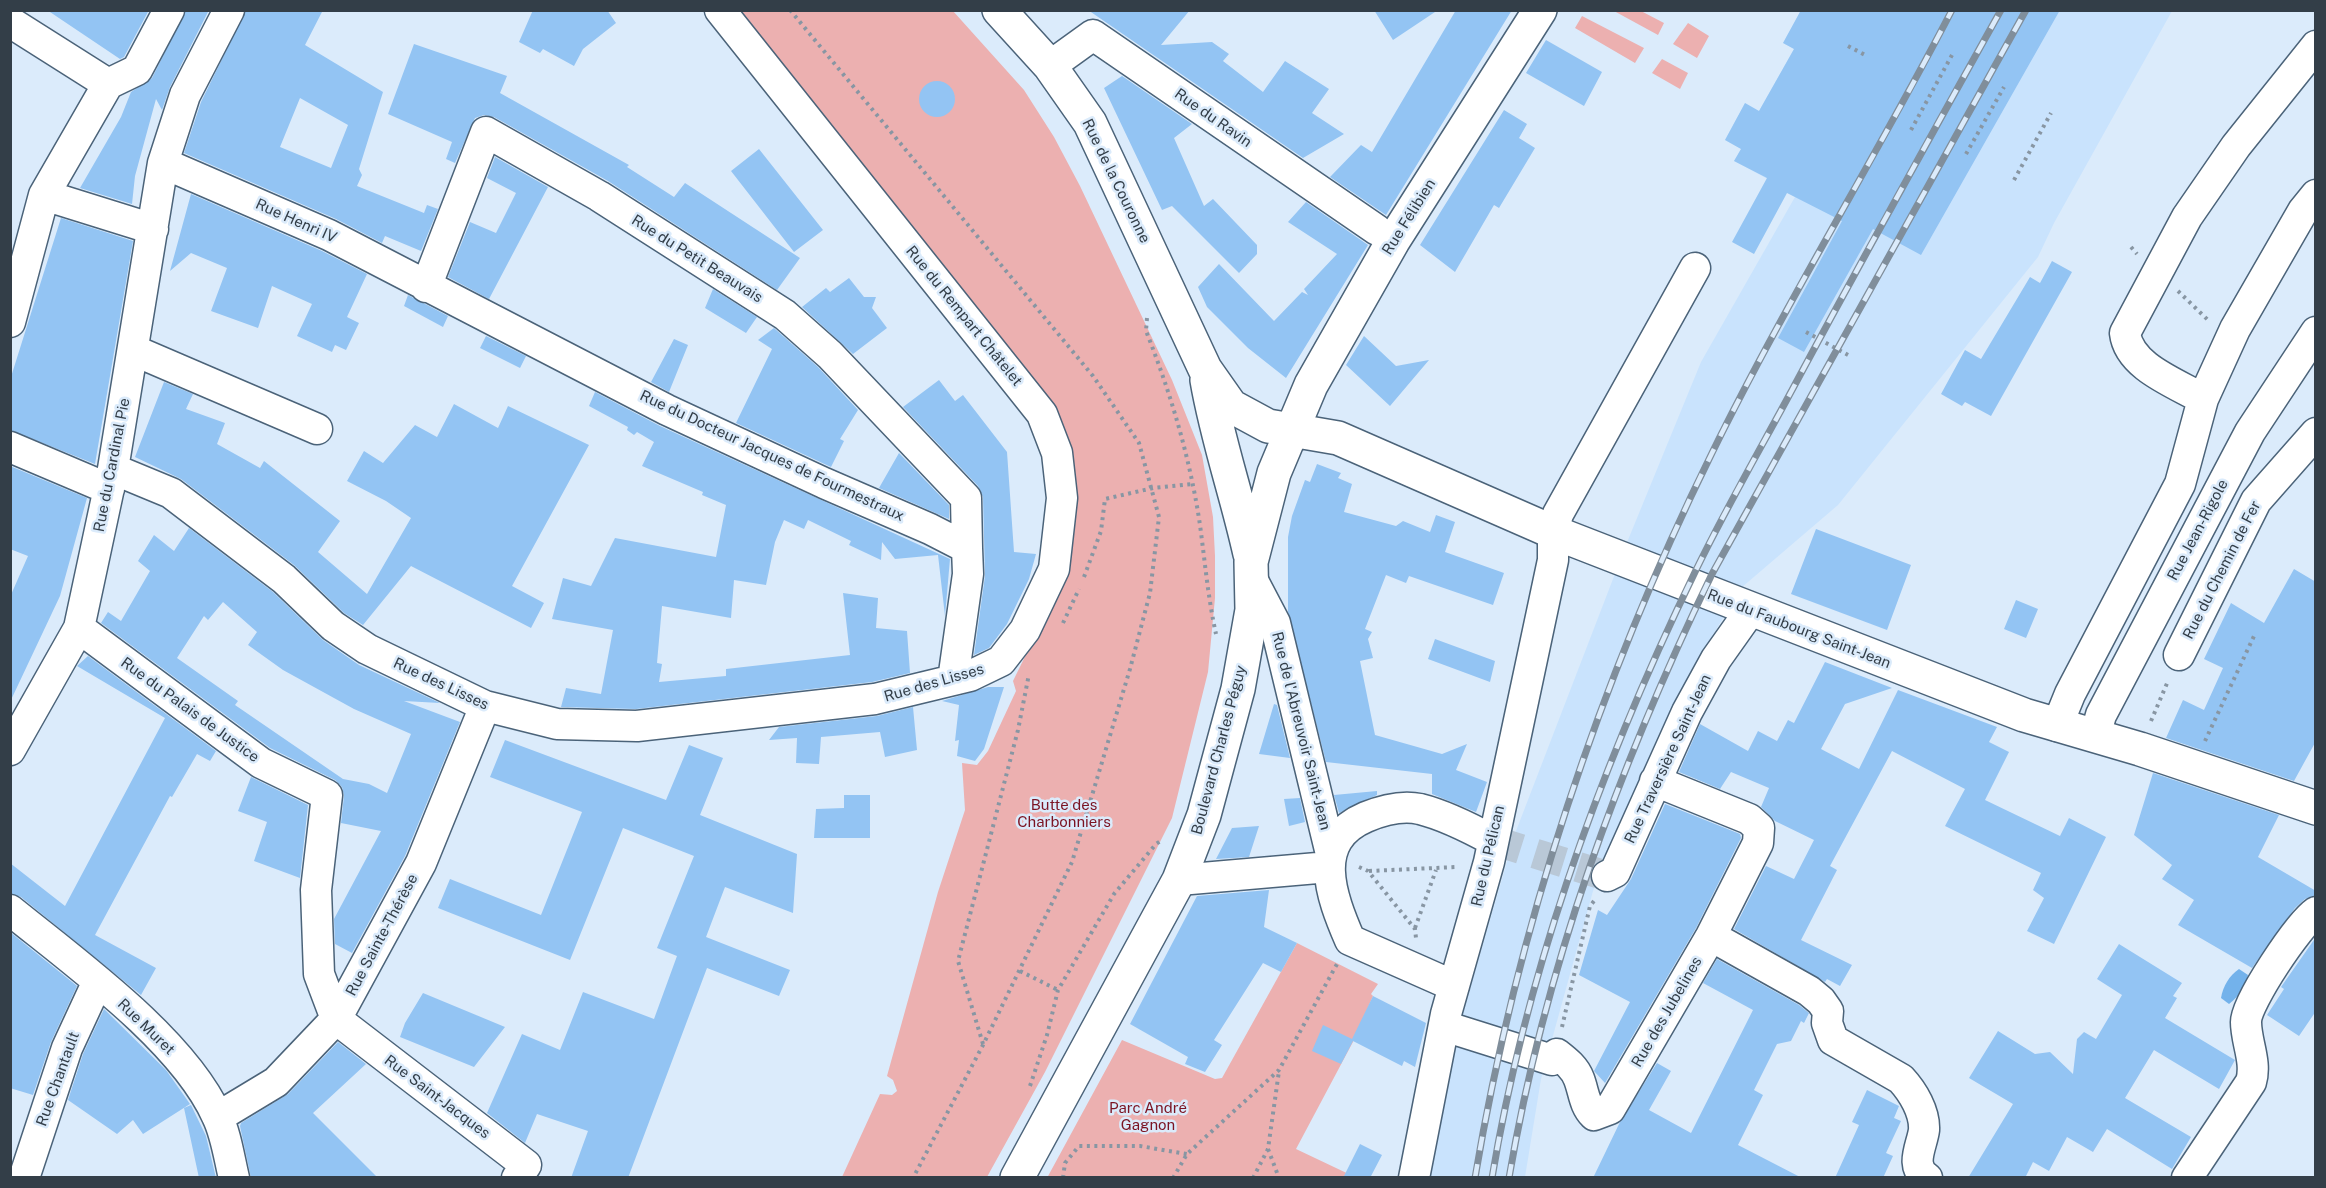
<!DOCTYPE html>
<html>
<head>
<meta charset="utf-8">
<style>
	body { margin:0 }
	#map { position:relative; width:2326px; height:1188px; overflow:hidden; background:#dbebfb; font-family:"Public Sans",sans-serif }
	canvas { display:block }
	.frame { position:absolute; inset:0; border:12px solid #333e48; pointer-events:none }
</style>
</head>
<body>
<div id="map">
<canvas width="2326" height="1188"></canvas>
<div class="frame"></div>
</div>
<script>
const ctx = document.querySelector('canvas').getContext('2d');
ctx.lineJoin = 'round';
function paint(path, color) {
  ctx.fillStyle = color;
  ctx.fill(path, 'evenodd');
}
function stroke(path, color, width, dash) {
  ctx.strokeStyle = color;
  ctx.lineWidth = width;
  ctx.lineCap = dash ? 'butt' : 'round';
  ctx.setLineDash(dash || []);
  ctx.stroke(path);
}
function label(font, color, halo, rows, align = 'center') {
  ctx.font = font + ' "Public Sans",sans-serif';
  ctx.lineWidth = 5;
  ctx.setLineDash([]);
  ctx.textBaseline = 'middle';
  ctx.strokeStyle = halo;
  ctx.fillStyle = color;
  for (const [text, x, y, turn = 0] of rows) {
    ctx.save();
    ctx.translate(x, y);
    ctx.rotate((+turn || 0) * Math.PI / 180);
    ctx.textAlign = isNaN(turn) ? turn : align;
    if (halo) ctx.strokeText(text, 0, 0);
    ctx.fillText(text, 0, 0);
    ctx.restore();
  }
}
paint(new Path2D(`
	M1801 11H2172L2054 223 2038 257 1838 505 1741 588 1698 660 1660 732 1593 891 1541 1079 1525 1177 1429 1178 1451 1054 1516 831 1628 540 1701 362 1795 197 1794 193 1734 161 1741 149 1725 140 1745 103 1759 111 1794 49 1783 43Z`), '#c9e3fd');
paint(new Path2D(`
	M729 11H953L1024 90 1054 137 1080 186 1172 380 1202 455 1213 517 1215 556V598L1208 672 1172 818 1045 1072 987 1177H842L880 1094 892 1095 897 1091 893 1080 887 1076 938 892 965 810 962 763 977 765 988 751 1016 691 1013 681 1039 628 1068 472Z
	M1614 11H1641L1664 23 1658 35Z
	M1582 16 1644 48 1635 63 1575 28Z
	M1688 23 1709 36 1697 58 1673 44Z
	M1662 59 1688 73 1680 89 1652 73Z
	M1297 943 1378 984 1371 994 1373 996 1354 1040 1296 1149 1355 1177 1047 1178 1122 1040 1215 1079 1222 1078Z`), '#ecb0b0');
paint(new Path2D(`
	M2239 969 2248 975C2246 987 2239 996 2229 1004L2221 998C2223 986 2229 976 2239 969Z`), '#73b2eb');
paint(new Path2D(`
	M47 10H149L124 57 120 59Z
	M186 10H209L170 87 162 110 156 99 135 176 132 204 80 188 121 117 131 92 152 78Z
	M246 10H323L305 45 383 92 359 169 362 175 357 186 424 213 427 205 438 209 421 251 385 236 382 243 336 219 184 153 201 102ZM300 98 348 125 331 168 280 147Z
	M533 10H607L616 23 583 49 574 66 543 49 540 53 519 42Z
	M1088 10H1190L1161 45 1212 42 1229 54 1223 61 1263 92 1285 61 1329 89 1312 113 1344 134 1303 158Z
	M1374 10H1438L1393 40Z
	M1456 10H1512L1386 215 1330 177 1361 145 1372 152Z
	M1801 10H2060L1921 255 1873 229 1804 352 1778 338 1842 221 1787 193 1754 254 1732 242 1767 178 1734 161 1741 149 1725 140 1745 103 1759 111 1794 49 1783 43Z
	M1546 40 1602 72 1584 106 1526 73Z
	M414 44 507 76 500 93 629 165 627 167 674 197 685 183 800 258 777 290 608 181 494 117 484 115 475 118 455 163 446 159 452 142 388 114Z
	M1122 76 1192 124 1174 138 1204 206 1213 199 1257 245V254L1239 273 1172 206 1162 210 1104 88Z
	M919 99a18 18 0 1 1 36 0a18 18 0 1 1-36 0Z
	M1504 110 1527 124 1519 138 1535 148 1499 208 1494 205 1455 272 1420 245Z
	M759 149 823 230 794 252 731 171Z
	M495 157 548 187 489 299 448 277 470 222 496 233 516 193 487 178Z
	M191 194 322 251 367 274 347 317 359 323 346 350 335 345 332 352 297 336 312 304 272 286 258 328 211 311 227 268 191 253 170 271Z
	M1306 202 1368 245 1286 378 1248 348 1207 307 1198 287 1219 264 1274 321 1302 292 1308 295 1304 289 1337 254 1288 222Z
	M61 218 133 241 95 464 10 430V380Z
	M2052 261 2072 272 1991 416 1965 402 1962 406 1941 394 1965 350 1981 359 2030 277 2040 283Z
	M849 278 864 297H876L872 308 887 328 853 354 802 307 826 288 830 292Z
	M713 289 757 317 746 333 705 308Z
	M408 295 448 316 443 327 404 306Z
	M774 328 818 367 858 410 840 439 844 441 831 467 736 423 772 349 758 340Z
	M486 336 526 356 520 368 480 348Z
	M1364 336 1396 366 1429 360 1390 406 1346 365Z
	M674 339 688 345 669 392 651 382Z
	M939 380 955 401 963 395 1007 452 1014 552 1036 554 1029 579 1007 624 989 648 974 655 985 576 983 497 978 486 903 407Z
	M164 382 193 394 186 409 225 423 217 444 260 468 264 461 340 521 318 552 367 594 411 518 386 501 347 481 364 451 383 463 415 425 437 437 454 404 498 428 508 406 589 445 512 586 544 603 531 628 411 566 363 625 344 613 294 565 181 479 135 457Z
	M595 392 660 426 950 559 945 616 938 555 895 559 882 542 881 560 849 545 851 541 808 520 804 529 784 520 775 542 766 585 734 580 731 618 662 606 657 663 662 664 659 682 726 676V669L850 655 843 593 878 598 876 628 907 631 910 673 872 682 636 709 561 707 566 688 601 694 613 630 552 619 563 578 591 586 615 538 716 557 726 505 702 495 703 492 642 466 654 442 637 432 634 435 627 430 628 427 589 406Z
	M899 453 949 505V519L879 488Z
	M1317 464 1341 473 1338 478 1352 484 1344 512 1396 526 1403 521 1430 532 1436 515 1455 522 1445 552 1504 573 1493 605 1409 576 1406 583 1386 575 1365 629 1372 632 1368 639 1373 658 1360 661 1375 735 1442 754 1467 744 1456 770 1487 782 1476 812 1432 794V774L1326 762 1288 612V537L1292 516 1305 480 1310 482Z
	M10 466 87 498 60 596 10 702V597L28 556 10 549Z
	M189 528 273 592 323 640 359 665 440 703 404 701 460 722 405 856 352 953 335 944 334 919 381 831 341 823 344 796 342 787 335 780 270 748 101 623 108 612 121 621 150 571 138 561 154 535 174 551ZM223 602 257 632 248 645 283 670 354 709 411 734 387 793 369 784 343 779 235 705 238 701 177 658 204 616 208 620Z
	M1816 529 1911 565 1887 630 1791 594Z
	M2294 569 2316 582V741L2294 781 2166 738 2183 700 2204 710 2223 668 2204 659 2231 603 2264 623Z
	M2016 600 2038 609 2026 638 2004 629Z
	M1435 639 1495 661 1490 682 1428 659Z
	M88 656 216 751 210 761 197 754 172 797 170 796 95 935 156 968 141 995 21 897 10 893V863L65 906 165 718 77 666Z
	M1825 662 1892 688 1845 704 1821 749 1859 769 1898 690 1997 727 1989 742 2009 752 1985 800 2060 836 2069 818 2106 837 2054 944 2027 931 2044 898 2033 890 2041 873 1945 826 1965 789 1892 751 1830 866 1837 870 1801 940 1852 965 1840 986 1827 979 1825 982 1734 929 1766 866 1794 879 1814 840 1775 821 1761 807 1769 788 1731 772 1720 789 1679 772 1700 724 1748 751 1758 731 1777 741 1788 720 1794 723Z
	M988 687H1004L984 749 975 761 957 756 959 740 955 741 959 705 942 701Z
	M1274 704 1277 705 1290 758 1259 754Z
	M913 707 917 750 885 757 880 732 821 737 819 764 796 763 797 738 769 740 779 727 877 716Z
	M505 740 666 800 689 745 723 758 700 815 797 854 793 913 725 887 706 937 790 970 779 996 707 968 628 1178H571L588 1131 537 1114 525 1143 487 1113 522 1034 560 1050 583 992 654 1019 677 956 657 948 694 856 623 828 570 960 438 908 450 879 541 915 582 812 490 777Z
	M2153 773 2279 815 2258 857 2316 891V895L2305 899 2295 908 2252 968 2178 925 2194 900 2162 879 2172 865 2134 835Z
	M251 777 308 805 300 878 254 861 267 822 238 811Z
	M1377 791V795L1339 813 1334 795Z
	M844 795H870V838H814L816 809 844 808Z
	M1300 798 1305 822 1289 826 1284 799Z
	M1665 804 1740 834 1741 838 1696 928 1605 1083 1594 1071 1630 1002 1579 975 1598 910 1607 915 1631 879Z
	M1259 826 1249 857 1216 859 1232 828Z
	M1269 890 1264 927 1297 943 1281 972 1263 963 1214 1040 1222 1045 1205 1072 1185 1064 1188 1057 1130 1024 1197 896Z
	M10 932 77 986 51 1042 33 1095 10 1088Z
	M2316 937V1011L2299 1036 2267 1015 2284 989 2281 987Z
	M2119 944 2182 983 2173 996 2177 998 2165 1018 2235 1060 2219 1089 2154 1050 2125 1098 2191 1137 2172 1169 2107 1129 2093 1152 2067 1137 2049 1171 2033 1162 2025 1178H1968L2013 1104 1969 1078 1998 1031 2035 1054 2050 1052 2073 1074 2077 1039 2084 1032 2096 1039 2122 995 2097 979Z
	M1717 959 1799 1005 1809 1013 1804 1023 1801 1021 1791 1041 1777 1044 1754 1090 1763 1095 1738 1145 1802 1178H1593L1620 1122 1657 1063 1671 1071 1649 1110 1691 1133 1753 1010 1703 983Z
	M423 993 505 1027 474 1067 400 1037 405 1023Z
	M1373 996 1426 1023 1415 1067 1404 1061 1402 1066 1353 1041 1341 1064 1312 1051 1323 1025 1352 1039Z
	M104 1009 166 1070 190 1104 143 1134 133 1120 117 1134 68 1100 83 1054Z
	M338 1042 366 1064 313 1113 378 1178H251L240 1126 241 1123 288 1094Z
	M1867 1090 1899 1106 1894 1118 1901 1121 1886 1153 1893 1156 1883 1178H1835L1859 1125 1852 1122Z
	M191 1105 206 1136 216 1178H199L184 1108Z
	M1360 1144 1382 1155 1370 1178H1343Z`), '#93c4f3');
stroke(new Path2D(`
	M1492 840 1607 876`), '#b9c8d7', 30, [30, 15]);
const minor = new Path2D(`
	M10 22 108 84 44 195 10 322
	M1050 66 1093 35 1377 230
	M108 84 137 70 169 10
	M163 163 329 235 667 410 824 483 930 529 967 548 968 574 953 680
	M44 195 153 229
	M426 287 486 132 599 196 785 315 830 355 966 498 967 548
	M133 350 317 429
	M2203 399C2176 383 2129 367 2125 333L2187 217 2236 146 2316 46
	M10 447 109 489
	M113 469 171 493 284 579 333 626 367 649 485 706 557 724 637 726 875 699 970 676 1001 661 1025 630 1054 569 1062 498 1057 453 1042 414 720 10
	M1253 581 1275 623 1330 850
	M79 628 261 763 327 795 316 890 319 974 336 1019 526 1165 517 1178
	M2179 655 2256 501 2316 433
	M2057 726 2070 694 2180 484 2203 399 2235 329 2303 211 2316 195
	M2095 736 2101 715 2250 432 2316 332
	M10 750 79 628 113 469 163 163 185 95 229 10
	M1607 876 1615 872 1687 712 1716 659 1750 611
	M1179 880 1329 867
	M10 910C74 962 183 1040 217 1116 226 1134 229 1157 234 1178
	M1711 936 1809 991 1821 1001 1828 1011 1827 1023 1833 1040 1901 1079C1913 1092 1925 1112 1924 1130 1922 1146 1909 1166 1927 1178
	M1454 986 1350 940C1331 896 1310 841 1366 817 1383 810 1402 805 1420 809 1444 815 1470 828 1492 840
	M1444 1026 1552 1060 1557 1054C1566 1061 1575 1068 1579 1079 1584 1092 1584 1105 1594 1115L1610 1109 1711 936 1758 843 1759 828 1749 819 1655 781
	M218 1117 276 1082 336 1019 421 863 485 706
	M24 1178 67 1048 98 981
	M1414 1178 1446 1014 1489 862 1553 560V532L1558 514 1695 268
	M2187 1178 2251 1082C2257 1062 2246 1042 2246 1022 2246 1002 2299 924 2316 912`);
const major = new Path2D(`
	M999 10 1050 66 1090 123 1205 369 1231 406 1268 426 1338 438 1553 532 2024 715 2140 749 2316 808
	M1207 380C1217 439 1237 495 1250 554
	M1017 1178 1179 880 1204 815 1238 689 1252 610 1251 562 1274 473 1311 385 1393 241 1540 10`);
stroke(minor, '#4b6379', 33);
stroke(major, '#4b6379', 36);
stroke(new Path2D(`
	M790 10 1093 376 1139 443 1159 517 1150 593 1130 669 1072 862 983 1045 913 1178
	M1848 46 1867 56
	M1911 130 1952 55
	M1966 154 2004 87
	M2014 180 2051 113
	M2131 247 2137 254
	M2178 291 2209 321
	M1147 318 1146 331C1171 394 1190 458 1200 525 1205 562 1208 598 1216 634
	M1806 332 1848 355
	M1084 577 1101 531 1105 499 1153 488 1192 484
	M1063 623 1079 589
	M2151 721 2168 681
	M2205 741 2254 636
	M1359 867 1368 871 1415 929 1416 938
	M1369 871 1457 867
	M1415 928 1436 870
	M1020 971 1058 990
	M1562 1027 1590 906 1594 901
	M983 1044 958 961 1018 730 1029 674
	M1030 1086 1047 1035 1058 990 1114 894 1156 844 1162 840
	M1268 1149 1279 1178
	M1063 1178 1065 1163 1079 1146H1140L1187 1154
	M1173 1178 1187 1154 1279 1070 1337 964
	M1253 1178 1268 1149 1279 1071`), '#8896a3', 4, [3, 4.5]);
stroke(minor, '#fff', 30);
stroke(major, '#fff', 33);
const rail = new Path2D(`
	M1475 1178C1517 927 1600 680 1712 453 1786 302 1875 159 1952 10
	M1492 1178C1527 967 1603 761 1696 570 1728 504 1765 441 1799 377 1865 254 1933 132 2001 10
	M1509 1178C1545 966 1619 766 1712 574L2026 10`);
stroke(rail, '#808e9b', 7);
stroke(rail, '#dbebfb', 4.5, [14]);
label('15px', '#333e48', '#dbebfb', [
	["Rue du Ravin",1213,118,35],
	["Rue de la Couronne",1116,181,64],
	["Rue Félibien",1409,217,-58],
	["Rue Henri IV",296,221,24],
	["Rue du Petit Beauvais",697,259,32],
	["Rue du Rempart Châtelet",964,316,51],
	["Rue du Docteur Jacques de Fourmestraux",772,456,25],
	["Rue du Cardinal Pie",112,465,-79],
	["Rue Jean-Rigole",2198,530,-62],
	["Rue du Chemin de Fer",2222,570,-63],
	["Rue du Faubourg Saint-Jean",1799,629,21],
	["Rue des Lisses",934,683,-16],
	["Rue des Lisses",441,684,25],
	["Rue du Palais de Justice",190,710,36],
	["Rue de l'Abreuvoir Saint-Jean",1301,731,76],
	["Boulevard Charles Péguy",1219,750,-75],
	["Rue Traversière Saint-Jean",1668,759,-65],
	["Rue du Pélican",1488,856,-77],
	["Rue Sainte-Thérèse",382,935,-62],
	["Rue des Jubelines",1667,1012,-60],
	["Rue Muret",146,1027,44],
	["Rue Chantault",58,1079,-70],
	["Rue Saint-Jacques",437,1097,37]
]);
label('15px', '#7b1423', '#dbebfb', [
	["Butte des",1064,805],
	["Charbonniers",1064,822],
	["Parc André",1148,1108],
	["Gagnon",1148,1125]
]);
</script>
</body>
</html>
